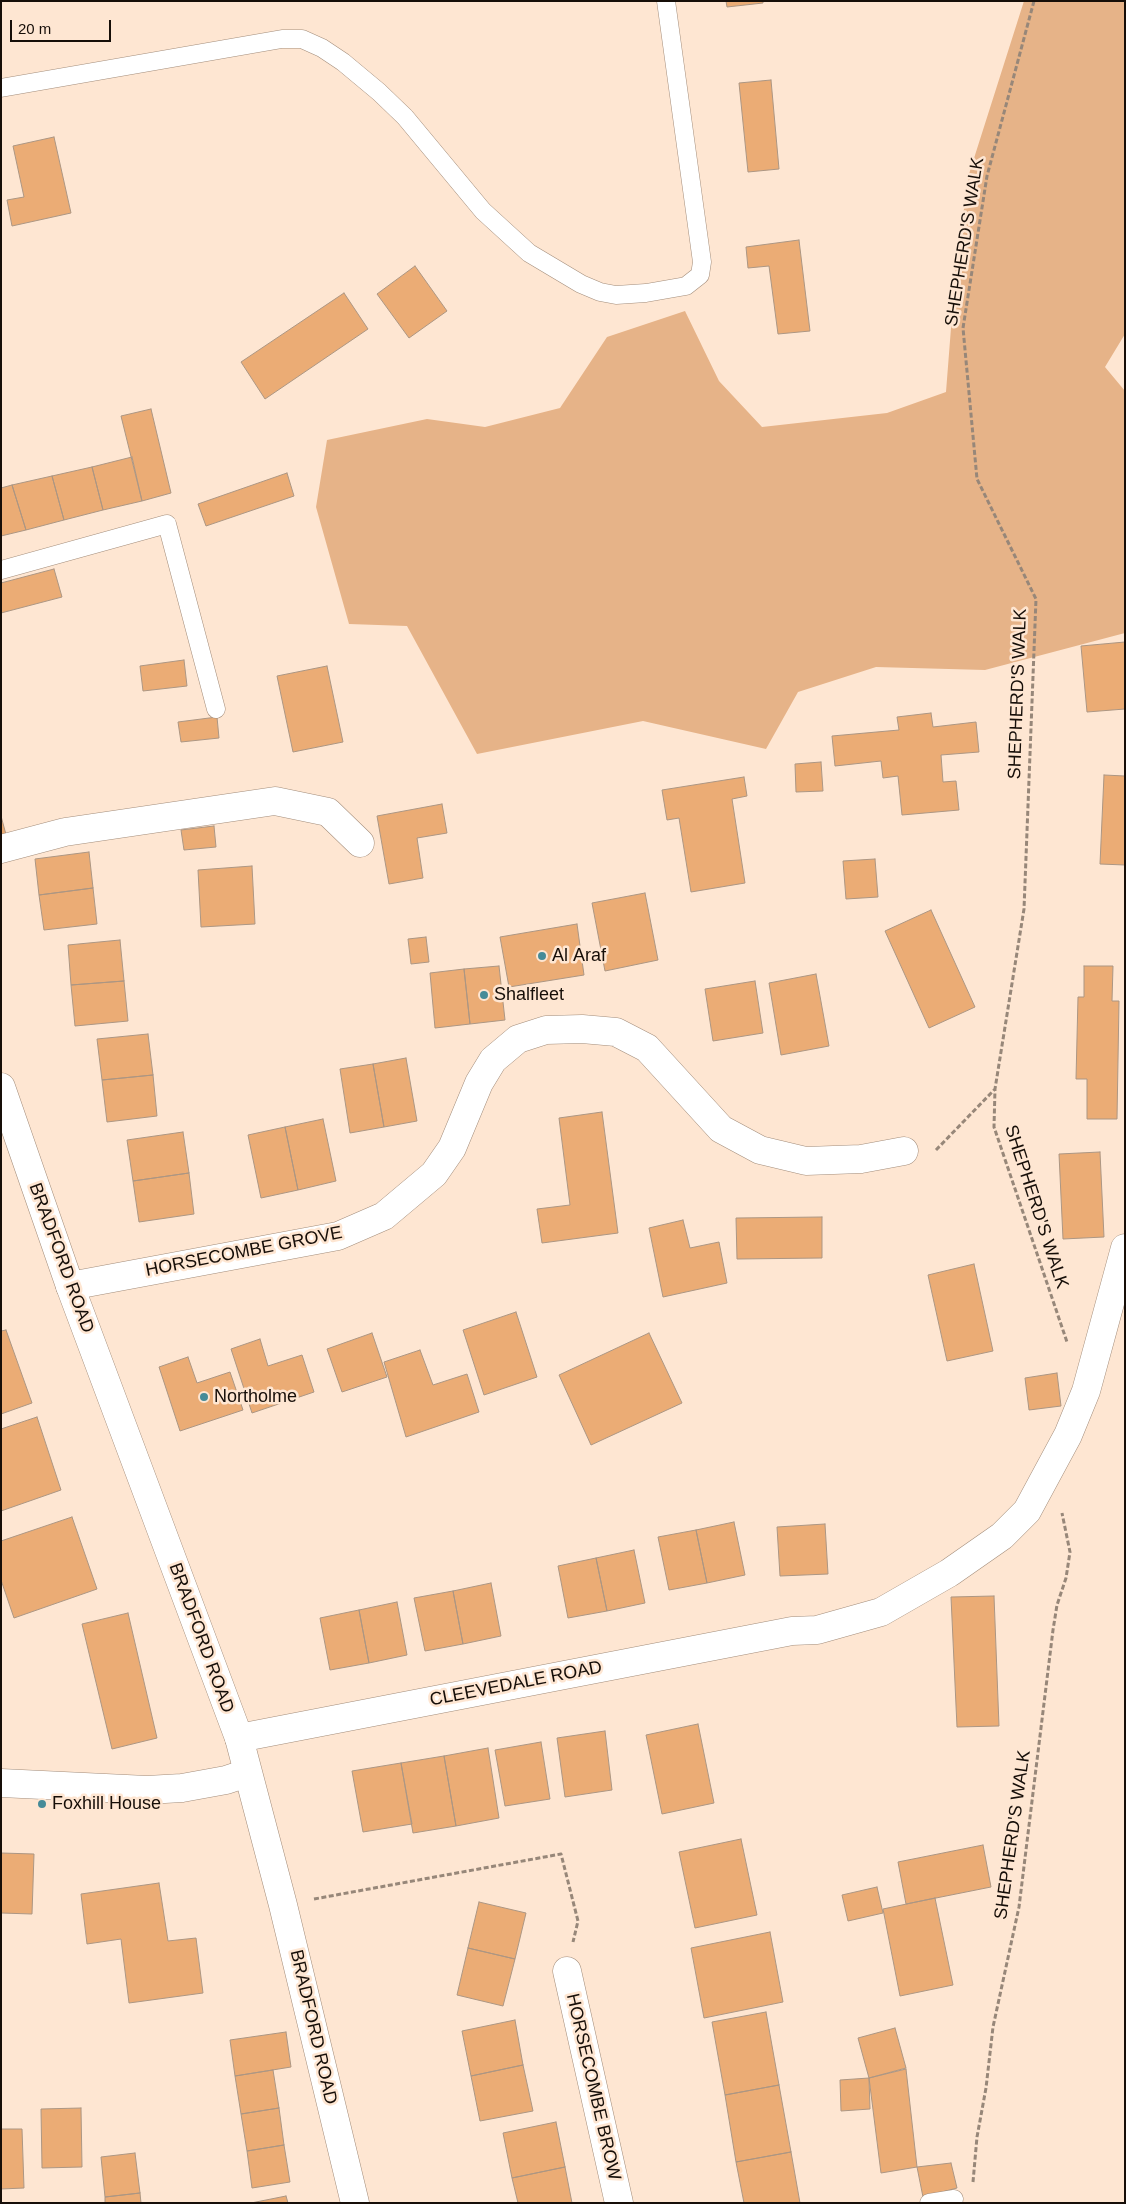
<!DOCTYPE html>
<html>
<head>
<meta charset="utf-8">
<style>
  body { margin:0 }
  #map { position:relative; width:1126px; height:2204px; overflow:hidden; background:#fee6d2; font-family:Arial,sans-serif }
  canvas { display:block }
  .frame { position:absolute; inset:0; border:2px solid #160e08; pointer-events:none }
  .scale { position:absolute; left:10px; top:20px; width:101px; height:22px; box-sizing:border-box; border:2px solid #160e08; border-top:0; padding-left:6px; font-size:15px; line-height:18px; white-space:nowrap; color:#160e08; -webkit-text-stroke:4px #fee6d2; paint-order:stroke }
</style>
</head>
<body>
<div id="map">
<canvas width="1126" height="2204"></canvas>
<div class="frame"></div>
<div class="scale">20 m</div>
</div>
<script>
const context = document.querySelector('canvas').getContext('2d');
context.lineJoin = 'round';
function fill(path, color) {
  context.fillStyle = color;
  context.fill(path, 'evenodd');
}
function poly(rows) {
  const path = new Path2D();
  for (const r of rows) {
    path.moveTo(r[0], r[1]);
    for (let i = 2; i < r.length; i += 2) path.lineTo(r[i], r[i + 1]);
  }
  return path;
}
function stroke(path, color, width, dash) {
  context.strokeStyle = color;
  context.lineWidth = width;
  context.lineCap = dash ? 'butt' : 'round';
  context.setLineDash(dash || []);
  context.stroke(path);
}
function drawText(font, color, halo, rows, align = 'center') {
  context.font = font + ' Arial,sans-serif';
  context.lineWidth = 5;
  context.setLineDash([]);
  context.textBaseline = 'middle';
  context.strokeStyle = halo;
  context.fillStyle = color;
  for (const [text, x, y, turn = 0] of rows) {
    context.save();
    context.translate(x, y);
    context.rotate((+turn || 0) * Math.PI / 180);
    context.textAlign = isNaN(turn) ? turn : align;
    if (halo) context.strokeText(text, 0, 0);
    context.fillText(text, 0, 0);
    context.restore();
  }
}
fill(poly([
  [1024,1,1125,1,1125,334,1105,367,1125,391,1125,633,985,670,876,667,798,692,766,749,643,721,477,754,407,626,349,624,316,507,327,440,427,419,485,427,560,408,607,337,685,311,719,381,762,427,887,413,946,392,956,264,969,174]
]), '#e6b388');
const building = poly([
  [726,1,763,1,763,3,727,7,726,1],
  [771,80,779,169,748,172,739,83,771,80],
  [54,137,71,213,12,226,7,200,24,197,13,146,54,137],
  [799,240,810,331,778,334,769,266,748,268,746,247,799,240],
  [415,266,447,311,409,338,377,294,415,266],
  [344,293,368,329,265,399,241,362,344,293],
  [151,409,171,493,142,501,121,416,151,409],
  [132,457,142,501,103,510,92,467,132,457],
  [92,467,103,510,64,520,52,476,92,467],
  [287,473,294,496,206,526,198,504,287,473],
  [52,476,64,520,26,530,12,485,52,476],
  [12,485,26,530,1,536,1,488,12,485],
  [54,569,62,597,1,613,1,583,54,569],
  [1125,642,1125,709,1087,712,1081,646,1125,642],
  [184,660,187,686,143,691,140,666,184,660],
  [327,666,343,742,293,752,277,676,327,666],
  [931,713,933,727,976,722,979,752,941,755,943,782,956,781,959,810,902,815,898,776,883,778,881,761,835,766,832,736,899,730,897,717,931,713],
  [217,717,219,738,181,742,178,722,217,717],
  [821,762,823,791,796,792,795,764,821,762],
  [1104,775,1125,776,1125,865,1100,864,1104,775],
  [744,777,747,796,732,799,745,883,691,892,679,818,667,820,662,790,744,777],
  [442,804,447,833,417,838,423,878,389,884,377,816,442,804],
  [1,816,8,842,1,844,1,816],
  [214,826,216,847,184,850,181,830,214,826],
  [89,852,93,888,39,895,35,859,89,852],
  [875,859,878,897,846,899,843,861,875,859],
  [252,866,255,924,201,927,198,870,252,866],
  [93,888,97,924,44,930,39,895,93,888],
  [645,893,658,960,605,971,592,903,645,893],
  [931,910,975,1007,929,1028,885,931,931,910],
  [577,924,584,975,509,987,500,937,577,924],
  [426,937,429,962,411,964,408,939,426,937],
  [120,940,124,981,71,985,68,945,120,940],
  [499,966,505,1020,470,1024,464,969,499,966],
  [1084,966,1113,966,1112,1001,1119,1001,1117,1119,1087,1119,1087,1079,1076,1079,1078,997,1084,997,1084,966],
  [464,969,470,1024,435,1028,430,973,464,969],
  [816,974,829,1046,781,1055,769,983,816,974],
  [124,981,128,1021,75,1026,71,985,124,981],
  [755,981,763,1033,713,1041,705,989,755,981],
  [148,1034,153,1075,102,1080,97,1039,148,1034],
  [406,1058,417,1121,384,1127,373,1064,406,1058],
  [373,1064,384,1127,350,1133,340,1069,373,1064],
  [153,1075,157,1116,107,1122,102,1080,153,1075],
  [602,1112,618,1233,542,1243,537,1209,570,1205,559,1118,602,1112],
  [323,1119,336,1181,298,1190,285,1127,323,1119],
  [285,1127,298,1190,261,1198,248,1135,285,1127],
  [183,1132,189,1173,133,1181,127,1140,183,1132],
  [1100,1152,1104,1237,1063,1239,1059,1154,1100,1152],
  [189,1173,194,1214,139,1222,133,1181,189,1173],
  [822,1217,822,1258,737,1259,736,1218,822,1217],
  [683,1220,690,1248,719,1242,727,1283,663,1297,649,1228,683,1220],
  [974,1264,993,1351,947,1361,928,1275,974,1264],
  [516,1312,537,1377,484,1395,463,1330,516,1312],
  [6,1330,32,1403,1,1414,1,1331,6,1330],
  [372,1333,387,1377,342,1392,327,1349,372,1333],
  [649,1333,682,1403,591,1445,559,1375,649,1333],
  [260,1339,268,1366,302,1355,314,1392,252,1413,231,1349,260,1339],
  [420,1350,433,1385,467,1374,479,1412,406,1437,384,1362,420,1350],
  [188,1357,197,1383,230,1372,243,1410,180,1431,159,1367,188,1357],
  [1057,1373,1061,1406,1029,1410,1025,1378,1057,1373],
  [37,1417,61,1490,1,1511,1,1429,37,1417],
  [72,1517,97,1589,14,1618,1,1580,1,1541,72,1517],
  [734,1522,745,1575,707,1583,696,1530,734,1522],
  [825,1524,828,1574,780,1576,777,1527,825,1524],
  [696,1530,707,1583,669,1590,658,1537,696,1530],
  [634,1550,645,1603,607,1611,596,1558,634,1550],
  [596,1558,607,1611,568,1618,558,1566,596,1558],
  [491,1583,501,1636,463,1644,453,1591,491,1583],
  [453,1591,463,1644,425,1651,414,1598,453,1591],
  [994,1596,999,1726,957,1727,951,1597,994,1596],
  [397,1602,407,1655,369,1663,359,1610,397,1602],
  [359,1610,369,1663,330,1670,320,1618,359,1610],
  [128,1613,157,1738,112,1749,82,1624,128,1613],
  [698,1724,714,1803,662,1814,646,1735,698,1724],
  [605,1731,612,1790,565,1797,557,1738,605,1731],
  [541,1742,550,1799,505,1806,495,1750,541,1742],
  [488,1748,499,1818,456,1826,444,1756,488,1748],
  [444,1756,456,1826,413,1833,401,1763,444,1756],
  [401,1763,412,1824,363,1832,352,1771,401,1763],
  [741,1839,757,1915,695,1928,679,1852,741,1839],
  [983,1845,991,1887,906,1904,898,1862,983,1845],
  [1,1853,34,1854,32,1914,1,1913,1,1853],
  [159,1883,168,1941,196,1938,203,1993,129,2003,121,1939,87,1944,81,1894,159,1883],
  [877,1887,883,1913,848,1921,842,1895,877,1887],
  [935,1898,953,1985,900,1996,883,1909,935,1898],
  [479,1902,526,1913,515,1959,468,1948,479,1902],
  [770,1932,783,2002,704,2018,691,1948,770,1932],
  [468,1948,515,1959,503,2006,457,1995,468,1948],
  [766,2012,779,2085,725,2095,712,2022,766,2012],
  [515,2020,523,2065,471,2076,462,2031,515,2020],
  [895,2028,906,2068,869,2078,858,2038,895,2028],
  [286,2032,291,2067,235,2076,230,2040,286,2032],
  [523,2065,533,2111,480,2121,471,2076,523,2065],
  [906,2069,917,2167,881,2173,869,2078,906,2069],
  [273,2070,279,2108,241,2114,235,2076,273,2070],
  [869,2078,870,2109,841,2111,840,2080,869,2078],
  [779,2085,791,2152,736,2162,725,2095,779,2085],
  [81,2108,82,2167,42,2168,41,2109,81,2108],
  [279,2108,284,2145,247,2151,241,2114,279,2108],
  [556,2122,565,2167,512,2178,503,2133,556,2122],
  [1,2129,22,2129,24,2188,1,2189,1,2129],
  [284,2145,290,2182,252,2188,247,2151,284,2145],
  [791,2152,800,2203,744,2203,736,2162,791,2152],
  [135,2153,140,2193,105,2197,101,2157,135,2153],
  [951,2163,957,2188,923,2197,917,2167,951,2163],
  [565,2167,572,2203,518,2203,512,2178,565,2167],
  [140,2193,141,2203,105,2203,105,2197,140,2193],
  [286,2196,288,2203,251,2203,286,2196]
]);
fill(building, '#ebac75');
stroke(building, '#ac9683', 1);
const service = poly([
  [1,88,282,39,302,39,322,48,343,62,379,92,405,117,483,211,529,253,581,284,600,292,616,295,646,293,686,286,700,275,702,262,666,1],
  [1,570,167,524,216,709],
  [929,2203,954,2199]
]);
const minor = poly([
  [1,849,65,832,275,801,328,812,360,843],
  [70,1286,338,1236,384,1216,434,1174,452,1148,479,1083,493,1060,518,1039,546,1030,582,1029,616,1032,647,1048,721,1129,760,1150,806,1161,861,1159,904,1151],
  [239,1738,792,1631,817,1630,881,1612,949,1573,1002,1536,1027,1511,1068,1435,1086,1391,1125,1248],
  [1,1783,147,1790,182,1788,226,1780,247,1773],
  [567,1971,619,2203]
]);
const primary = poly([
  [1,1087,70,1286,239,1738,283,1905,355,2203]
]);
stroke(service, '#a38d7b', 19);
stroke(minor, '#a38d7b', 29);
stroke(primary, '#a38d7b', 29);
stroke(poly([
  [1034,1,987,176,963,328,977,479,1036,599,1024,909,995,1089,994,1127,1067,1342],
  [936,1150,995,1089],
  [314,1899,561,1854,578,1921,573,1942],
  [973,2182,977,2137,986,2088,993,2027,1019,1907,1053,1630,1057,1605,1066,1578,1070,1552,1062,1513]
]), '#978779', 3, [5, 2.5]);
stroke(service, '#fff', 18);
stroke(minor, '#fff', 28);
stroke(primary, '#fff', 28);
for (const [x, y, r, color] of [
  [542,956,5,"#468b98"],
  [484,995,5,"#468b98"],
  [204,1397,5,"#468b98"],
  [42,1804,5,"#468b98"]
]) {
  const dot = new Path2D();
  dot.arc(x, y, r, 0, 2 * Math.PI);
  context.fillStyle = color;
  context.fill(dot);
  stroke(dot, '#fee6d2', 2);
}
drawText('18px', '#160e08', '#fee6d2', [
  ["SHEPHERD'S WALK",965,242,-81],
  ["SHEPHERD'S WALK",1018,694,-88],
  ["SHEPHERD'S WALK",1036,1207,72],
  ["HORSECOMBE GROVE",244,1252,-11],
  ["BRADFORD ROAD",61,1258,70],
  ["BRADFORD ROAD",201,1638,70],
  ["CLEEVEDALE ROAD",516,1684,-11],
  ["SHEPHERD'S WALK",1013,1835,-82],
  ["BRADFORD ROAD",313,2027,77],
  ["HORSECOMBE BROW",593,2087,77]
]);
drawText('18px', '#160e08', '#fee6d2', [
  ["Al Araf",552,956],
  ["Shalfleet",494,995],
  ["Northolme",214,1397],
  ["Foxhill House",52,1804]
], 'left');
</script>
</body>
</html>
